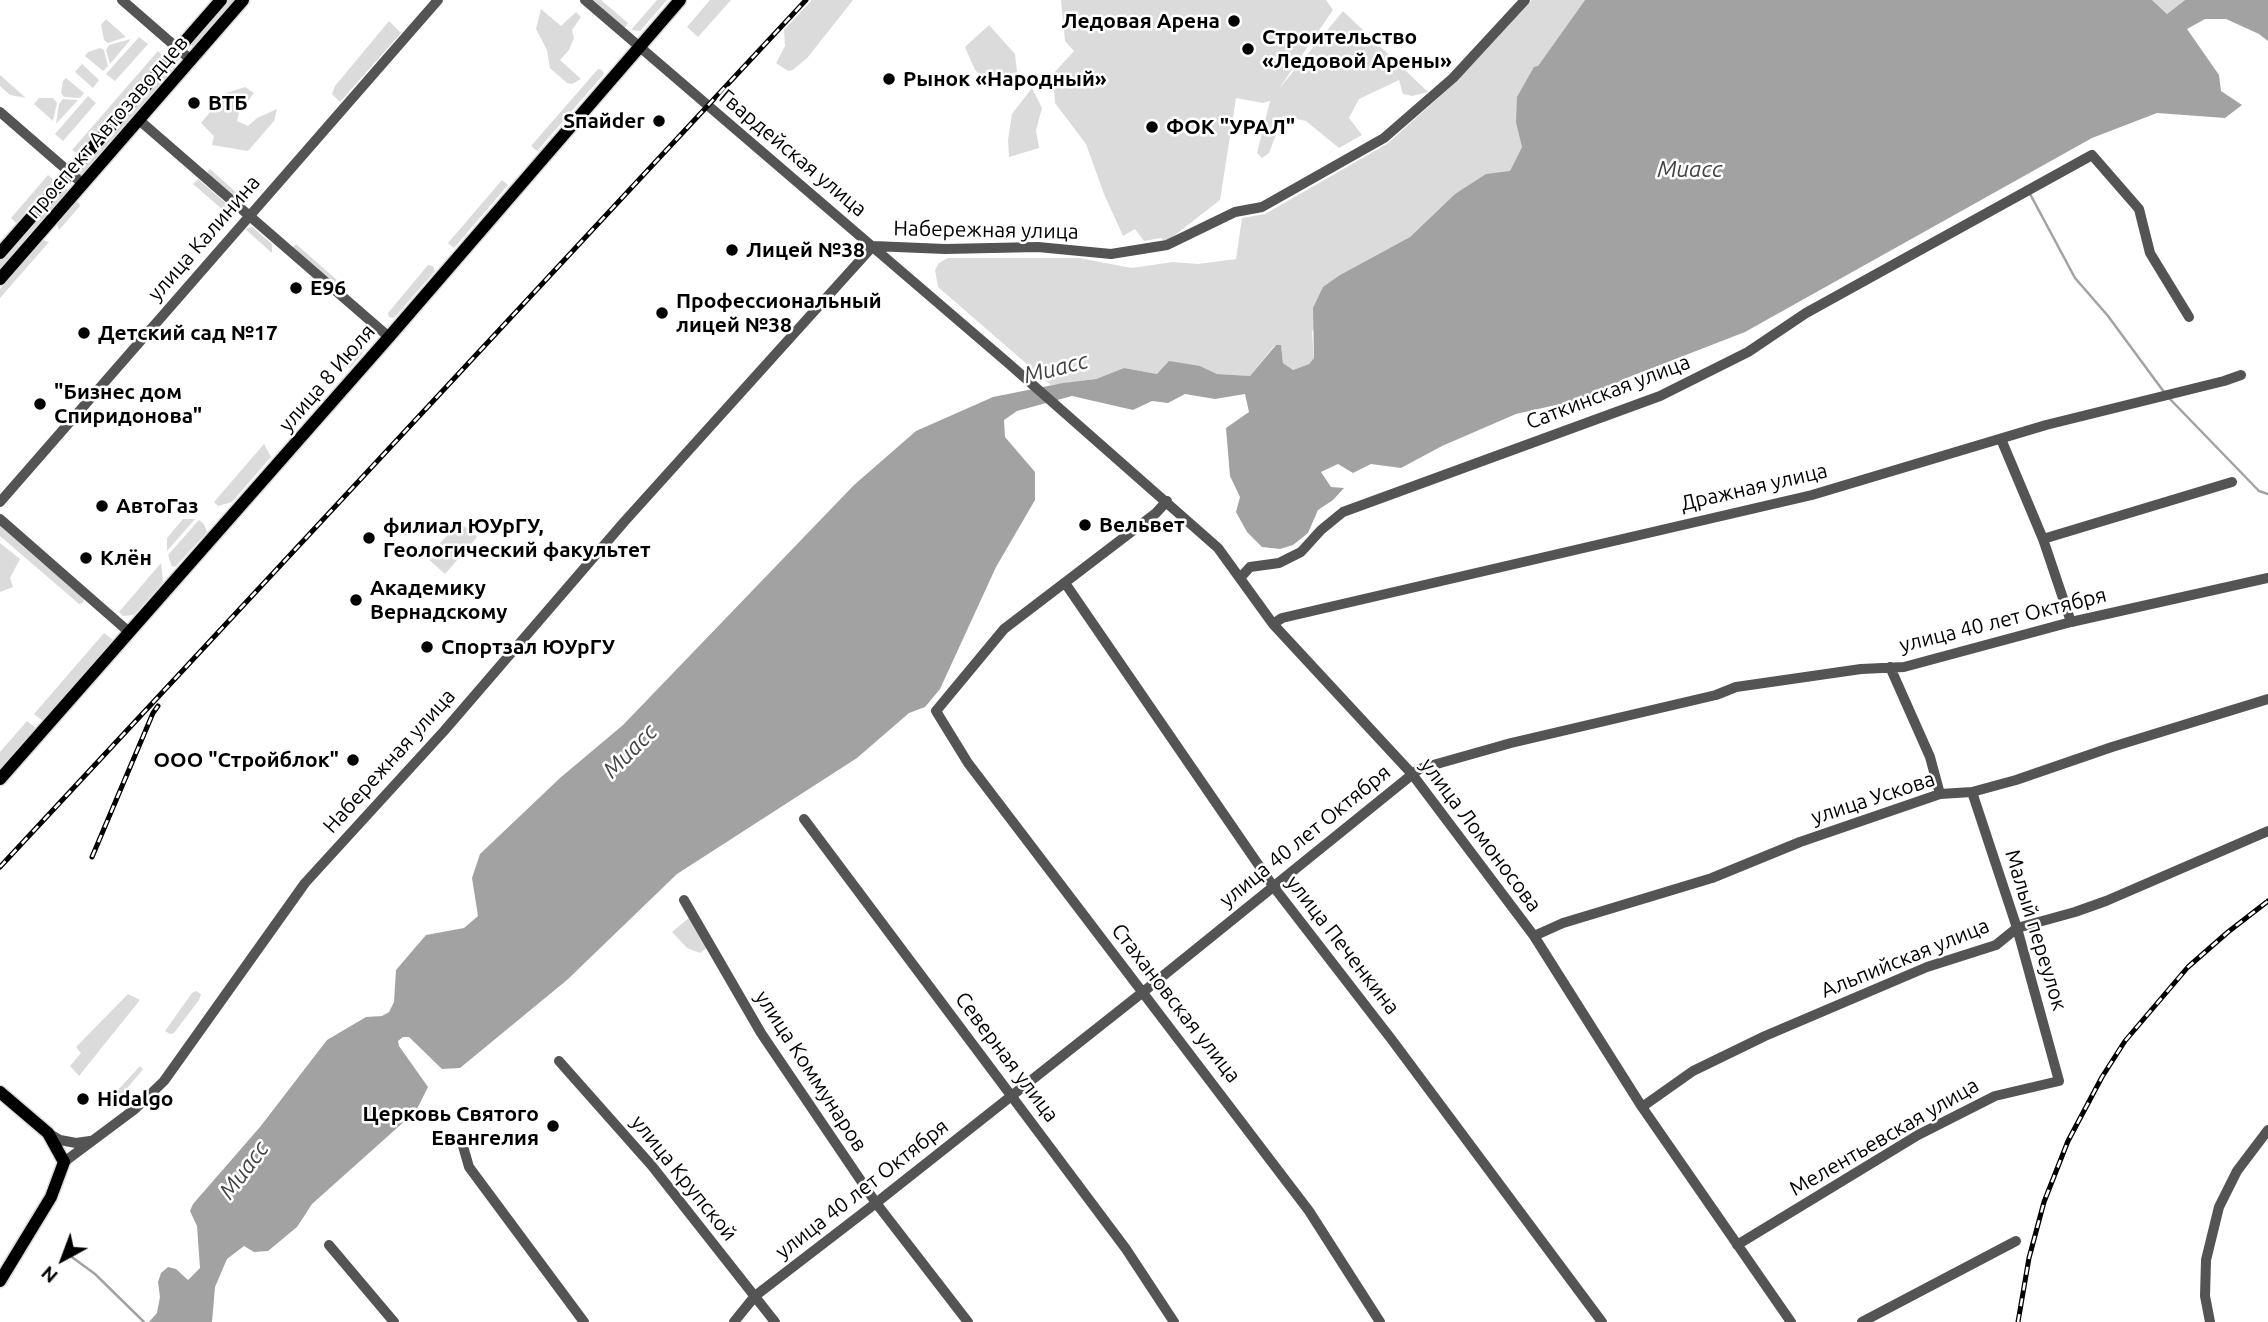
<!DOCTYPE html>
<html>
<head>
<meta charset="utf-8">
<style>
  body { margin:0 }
  #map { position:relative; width:2268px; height:1322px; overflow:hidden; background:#fff; font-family:Ubuntu,sans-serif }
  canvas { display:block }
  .north { position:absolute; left:28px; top:1224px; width:70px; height:70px; -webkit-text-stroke:5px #fff; paint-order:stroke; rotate:221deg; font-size:19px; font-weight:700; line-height:28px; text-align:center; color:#000 }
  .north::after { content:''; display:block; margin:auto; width:24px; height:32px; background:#000; clip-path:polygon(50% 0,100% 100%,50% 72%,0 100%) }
</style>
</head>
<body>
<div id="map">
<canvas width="2268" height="1322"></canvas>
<div class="north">N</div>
</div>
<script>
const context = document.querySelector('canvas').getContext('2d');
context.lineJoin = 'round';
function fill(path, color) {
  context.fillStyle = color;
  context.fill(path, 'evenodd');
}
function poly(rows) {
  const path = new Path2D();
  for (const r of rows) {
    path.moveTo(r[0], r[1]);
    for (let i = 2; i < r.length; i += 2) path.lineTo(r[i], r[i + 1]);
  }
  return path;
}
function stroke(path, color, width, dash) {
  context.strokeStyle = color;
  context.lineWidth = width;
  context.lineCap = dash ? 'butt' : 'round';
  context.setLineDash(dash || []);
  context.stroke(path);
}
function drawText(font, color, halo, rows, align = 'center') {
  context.font = font + ' Ubuntu,sans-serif';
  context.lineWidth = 5;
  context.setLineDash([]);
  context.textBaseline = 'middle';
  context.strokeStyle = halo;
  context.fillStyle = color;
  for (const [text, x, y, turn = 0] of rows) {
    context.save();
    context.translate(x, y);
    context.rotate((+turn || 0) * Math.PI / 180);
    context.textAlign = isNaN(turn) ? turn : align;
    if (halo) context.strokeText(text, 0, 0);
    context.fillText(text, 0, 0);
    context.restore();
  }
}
fill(poly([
  [229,0,236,0,195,47,192,46,191,43],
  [593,0,601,0,628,23,624,28],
  [657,0,667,0,640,31,631,30],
  [710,0,731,0,698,37,687,27],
  [812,0,853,0,808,57,793,70,788,71,776,63,785,46,784,30],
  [1061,0,1326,0,1333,10,1278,90,1343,11,1428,92,1412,96,1403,94,1399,80,1359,99,1349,118,1362,135,1339,148,1306,121,1283,116,1269,153,1262,158,1257,153,1270,101,1263,103,1236,98,1220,200,1166,242,1161,238,1144,241,1135,229,1123,236,1104,194,1086,144,1055,103,1053,74,1074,51,1065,41],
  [1532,0,1585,0,1538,66,1534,68,1516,123,1522,147,1510,172,1455,194,1410,237,1340,275,1312,332,1314,358,1309,364,1293,370,1283,363,1281,345,1275,345,1250,376,1217,374,1200,366,1157,374,1124,368,1096,379,1051,385,938,287,935,270,939,263,948,258,1079,258,1132,268,1173,262,1198,264,1236,259,1242,218,1265,214,1387,144,1456,82],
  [2152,0,2185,0,2167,14],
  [541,9,561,26,576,12,581,17,572,30,574,38,569,50,560,60,581,79,572,84,567,83,550,68,547,50,536,29],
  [106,19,126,37,108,43,104,40,101,25],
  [389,21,401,33,340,102,332,94,335,86],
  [989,25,1015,54,1017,72,987,81,975,70,965,47],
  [139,37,148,44,115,81,106,74],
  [131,39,110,64,106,50,109,45],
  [100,48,104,50,108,66,103,71,85,56,88,52],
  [158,51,163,56,78,154,72,150],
  [82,64,99,80,93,88,75,72],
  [169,68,173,72,82,176,79,176,78,173],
  [598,69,602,70,604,74,537,151,531,146],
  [0,75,26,98,10,95,0,86],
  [66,78,84,93,80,98,64,97,61,93,63,81],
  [245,87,254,93,239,113,237,121,248,126,257,118,277,109,274,121,248,151,212,145,214,136,201,123,226,93],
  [1032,88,1042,108,1036,130,1039,148,1009,157,1008,140,1012,114],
  [88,96,96,103,63,141,55,134],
  [39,98,53,98,57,103,53,121,34,104],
  [63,99,78,100,56,124,59,104],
  [210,169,246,201,242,205,206,174],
  [48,175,54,180,16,223,11,218],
  [198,179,234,210,232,218,193,184],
  [502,180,508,185,454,248,448,243],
  [63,189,68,189,69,194,0,272,0,261],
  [76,202,79,203,80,206,59,230,57,224],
  [252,227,272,244,272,253,245,229],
  [43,240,49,242,0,298,0,289],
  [296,244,337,280,333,284,292,248],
  [428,265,433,266,435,271,394,318,389,317,388,313],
  [360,343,363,344,365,350,350,368,340,366],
  [264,444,271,457,232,502,218,506,214,502],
  [183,519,195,519,167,551,167,538],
  [199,520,204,524,207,532,176,566,172,567,168,555],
  [459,522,477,537,445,574,427,558],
  [0,526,84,599,83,603,79,604,0,536],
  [0,543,20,559,10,578,13,587,0,592],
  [161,563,163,582,134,615,123,616,119,612],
  [104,633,113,640,43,721,34,714],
  [27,721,36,728,0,770,0,752],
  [691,916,708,947,700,953,687,948,672,932],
  [196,991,201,994,199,1000,174,1033,170,1034,165,1031,192,993],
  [128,994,140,1000,79,1076,70,1066,81,1053,76,1047],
  [140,1066,143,1069,140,1073,118,1099,114,1095,118,1090]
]), '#dbdbdb');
fill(poly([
  [1585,0,2152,0,2167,14,2185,0,2268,0,2268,41,2259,34,2226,19,2205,19,2187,29,2219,75,2221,91,2242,105,2225,118,2157,113,2092,138,1745,332,1624,379,1599,392,1569,402,1516,414,1442,446,1401,468,1371,464,1353,473,1338,464,1321,472,1331,487,1344,488,1333,500,1318,510,1308,533,1293,545,1280,549,1262,547,1247,532,1236,512,1240,497,1230,476,1226,428,1249,412,1245,394,1215,399,1185,394,1168,403,1152,401,1133,410,1072,396,1017,411,1004,420,1005,437,1035,472,1035,500,996,567,940,689,925,707,909,713,857,758,677,874,567,980,460,1068,442,1069,409,1037,403,1037,398,1041,399,1046,428,1087,416,1111,312,1204,297,1227,268,1251,254,1252,244,1246,227,1259,215,1287,212,1322,149,1322,157,1313,160,1297,158,1282,161,1273,168,1267,176,1269,188,1280,200,1268,197,1226,190,1211,193,1204,260,1127,327,1040,366,1017,382,1016,389,1012,394,1002,396,970,426,935,464,928,478,916,472,878,480,854,560,778,623,725,854,485,916,431,993,397,1063,383,1096,379,1124,368,1157,374,1169,361,1200,366,1217,374,1250,376,1276,345,1281,345,1283,363,1293,370,1309,364,1314,358,1313,308,1323,287,1340,275,1410,237,1455,194,1486,174,1510,171,1522,147,1516,123,1517,97,1534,67,1538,66]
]), '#a2a2a2');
stroke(poly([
  [2029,192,2075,278,2108,316,2164,392],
  [2168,397,2259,491,2268,494],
  [65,1252,95,1274,144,1322]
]), '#a2a2a2', 2.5);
const major = poly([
  [0,253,221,0],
  [0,279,243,0],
  [0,779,389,337,680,0],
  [0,1092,48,1133,64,1162,51,1197,0,1281]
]);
stroke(major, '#dbdbdb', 15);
stroke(poly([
  [122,0,191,60],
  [585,0,1008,363,1218,548,1273,624,1412,774,1534,936,1642,1107,1791,1322],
  [0,112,83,184],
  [139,120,389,337],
  [2001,439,2043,539,2071,622],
  [1167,501,1156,513,1004,629,936,711,968,763,1309,1211,1380,1322],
  [0,502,438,0],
  [0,519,129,632],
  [2043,539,2232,482],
  [1241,577,1250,567,1279,563,1301,552,1321,530,1343,512,1660,396,1748,352,1806,313,2092,155,2139,209,2150,253,2189,317],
  [1065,583,1273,886,1392,1040,1602,1322],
  [1273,624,1282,618,1812,495,2046,425,2224,381,2241,375],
  [1890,667,1930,757,1940,794],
  [804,819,1126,1249,1174,1322],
  [684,900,761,1033,876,1203,968,1322],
  [1534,936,1563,923,1712,878,1800,842,1940,794,1972,792,2016,780,2112,747,2268,699],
  [559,1061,652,1166,775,1322],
  [1642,1107,1693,1071,1765,1036,1927,967,1996,945,2017,928,2075,912,2106,901,2268,831],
  [48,1133,60,1140,76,1143,90,1141],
  [463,1146,469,1167,584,1322],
  [64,1162,135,1109,164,1081,305,883,444,731,624,522,873,246,945,249,1038,247,1111,254,1167,245,1235,212,1262,207,1384,138,1453,78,1525,0],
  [329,1245,394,1322],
  [1737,1245,1918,1135,1995,1096,2059,1081,2017,928,1972,792],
  [734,1322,755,1296,876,1203,1143,992,1419,769,1511,743,1716,695,1736,687,1861,669,1904,667,2071,622,2268,578],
  [1862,1322,2016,1241],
  [2210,1322,2205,1296,2206,1260,2219,1207,2237,1171,2268,1130]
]), '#545454', 10);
stroke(major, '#000', 12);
const rail = poly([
  [92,857,153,713,158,706],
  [0,867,806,0],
  [2018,1322,2029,1258,2044,1202,2068,1141,2102,1077,2125,1041,2188,967,2228,932,2268,901]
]);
stroke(rail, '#000', 5);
stroke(rail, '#fff', 2.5, [8]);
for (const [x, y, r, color] of [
  [1234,21,7,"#000"],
  [1248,49,7,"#000"],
  [889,79,7,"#000"],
  [194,103,7,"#000"],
  [659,121,7,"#000"],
  [1152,127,7,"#000"],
  [732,250,7,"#000"],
  [296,288,7,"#000"],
  [662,313,7,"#000"],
  [84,333,7,"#000"],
  [40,404,7,"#000"],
  [102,506,7,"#000"],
  [1085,525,7,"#000"],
  [369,538,7,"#000"],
  [86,558,7,"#000"],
  [356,600,7,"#000"],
  [427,647,7,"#000"],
  [353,760,7,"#000"],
  [83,1099,7,"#000"],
  [553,1126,7,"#000"]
]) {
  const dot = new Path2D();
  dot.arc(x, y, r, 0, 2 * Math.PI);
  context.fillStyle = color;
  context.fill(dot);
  stroke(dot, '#fff', 2.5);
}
drawText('bold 21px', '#000', '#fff', [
  ["Ледовая Арена",1220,21,"right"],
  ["Строительство",1262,37],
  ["«Ледовой Арены»",1262,61],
  ["Рынок «Народный»",903,79],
  ["ВТБ",208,103],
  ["Sпайder",645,121,"right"],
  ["ФОК \"УРАЛ\"",1166,127],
  ["Лицей №38",746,250],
  ["E96",310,288],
  ["Профессиональный",676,301],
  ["лицей №38",676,325],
  ["Детский сад №17",98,333],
  ["\"Бизнес дом",54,392],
  ["Спиридонова\"",54,416],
  ["АвтоГаз",116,506],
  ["Вельвет",1099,525],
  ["филиал ЮУрГУ,",383,526],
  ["Геологический факультет",383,550],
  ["Клён",100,558],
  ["Академику",370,588],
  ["Вернадскому",370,612],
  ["Спортзал ЮУрГУ",441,647],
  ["ООО \"Стройблок\"",339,760,"right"],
  ["Hidalgo",97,1099],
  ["Церковь Святого",539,1114,"right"],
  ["Евангелия",539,1138,"right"]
], 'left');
drawText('21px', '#000', '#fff', [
  ["проспект Автозаводцев",107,127,-49],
  ["Гвардейская улица",793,153,40],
  ["Набережная улица",986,230,1],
  ["улица Калинина",204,238,-49],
  ["улица 8 Июля",327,378,-49],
  ["Саткинская улица",1608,392,-21],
  ["Дражная улица",1754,487,-13],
  ["улица 40 лет Октября",2003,620,-14],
  ["Набережная улица",389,761,-48],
  ["улица Ускова",1873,798,-18],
  ["улица Ломоносова",1481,835,53],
  ["улица 40 лет Октября",1305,836,-39],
  ["Малый переулок",2036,930,73],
  ["улица Печенкина",1343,945,52],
  ["Альпийская улица",1905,958,-22],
  ["Стахановская улица",1176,1003,52],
  ["Северная улица",1007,1057,53],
  ["улица Коммунаров",811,1071,57],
  ["Мелентьевская улица",1884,1137,-30],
  ["улица Крупской",684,1178,51],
  ["улица 40 лет Октября",862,1189,-38]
]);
drawText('italic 23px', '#434343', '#fff', [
  ["Миасс",1690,169],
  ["Миасс",1056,368,-14],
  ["Миасс",630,751,-45],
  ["Миасс",244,1170,-53]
]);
</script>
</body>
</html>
